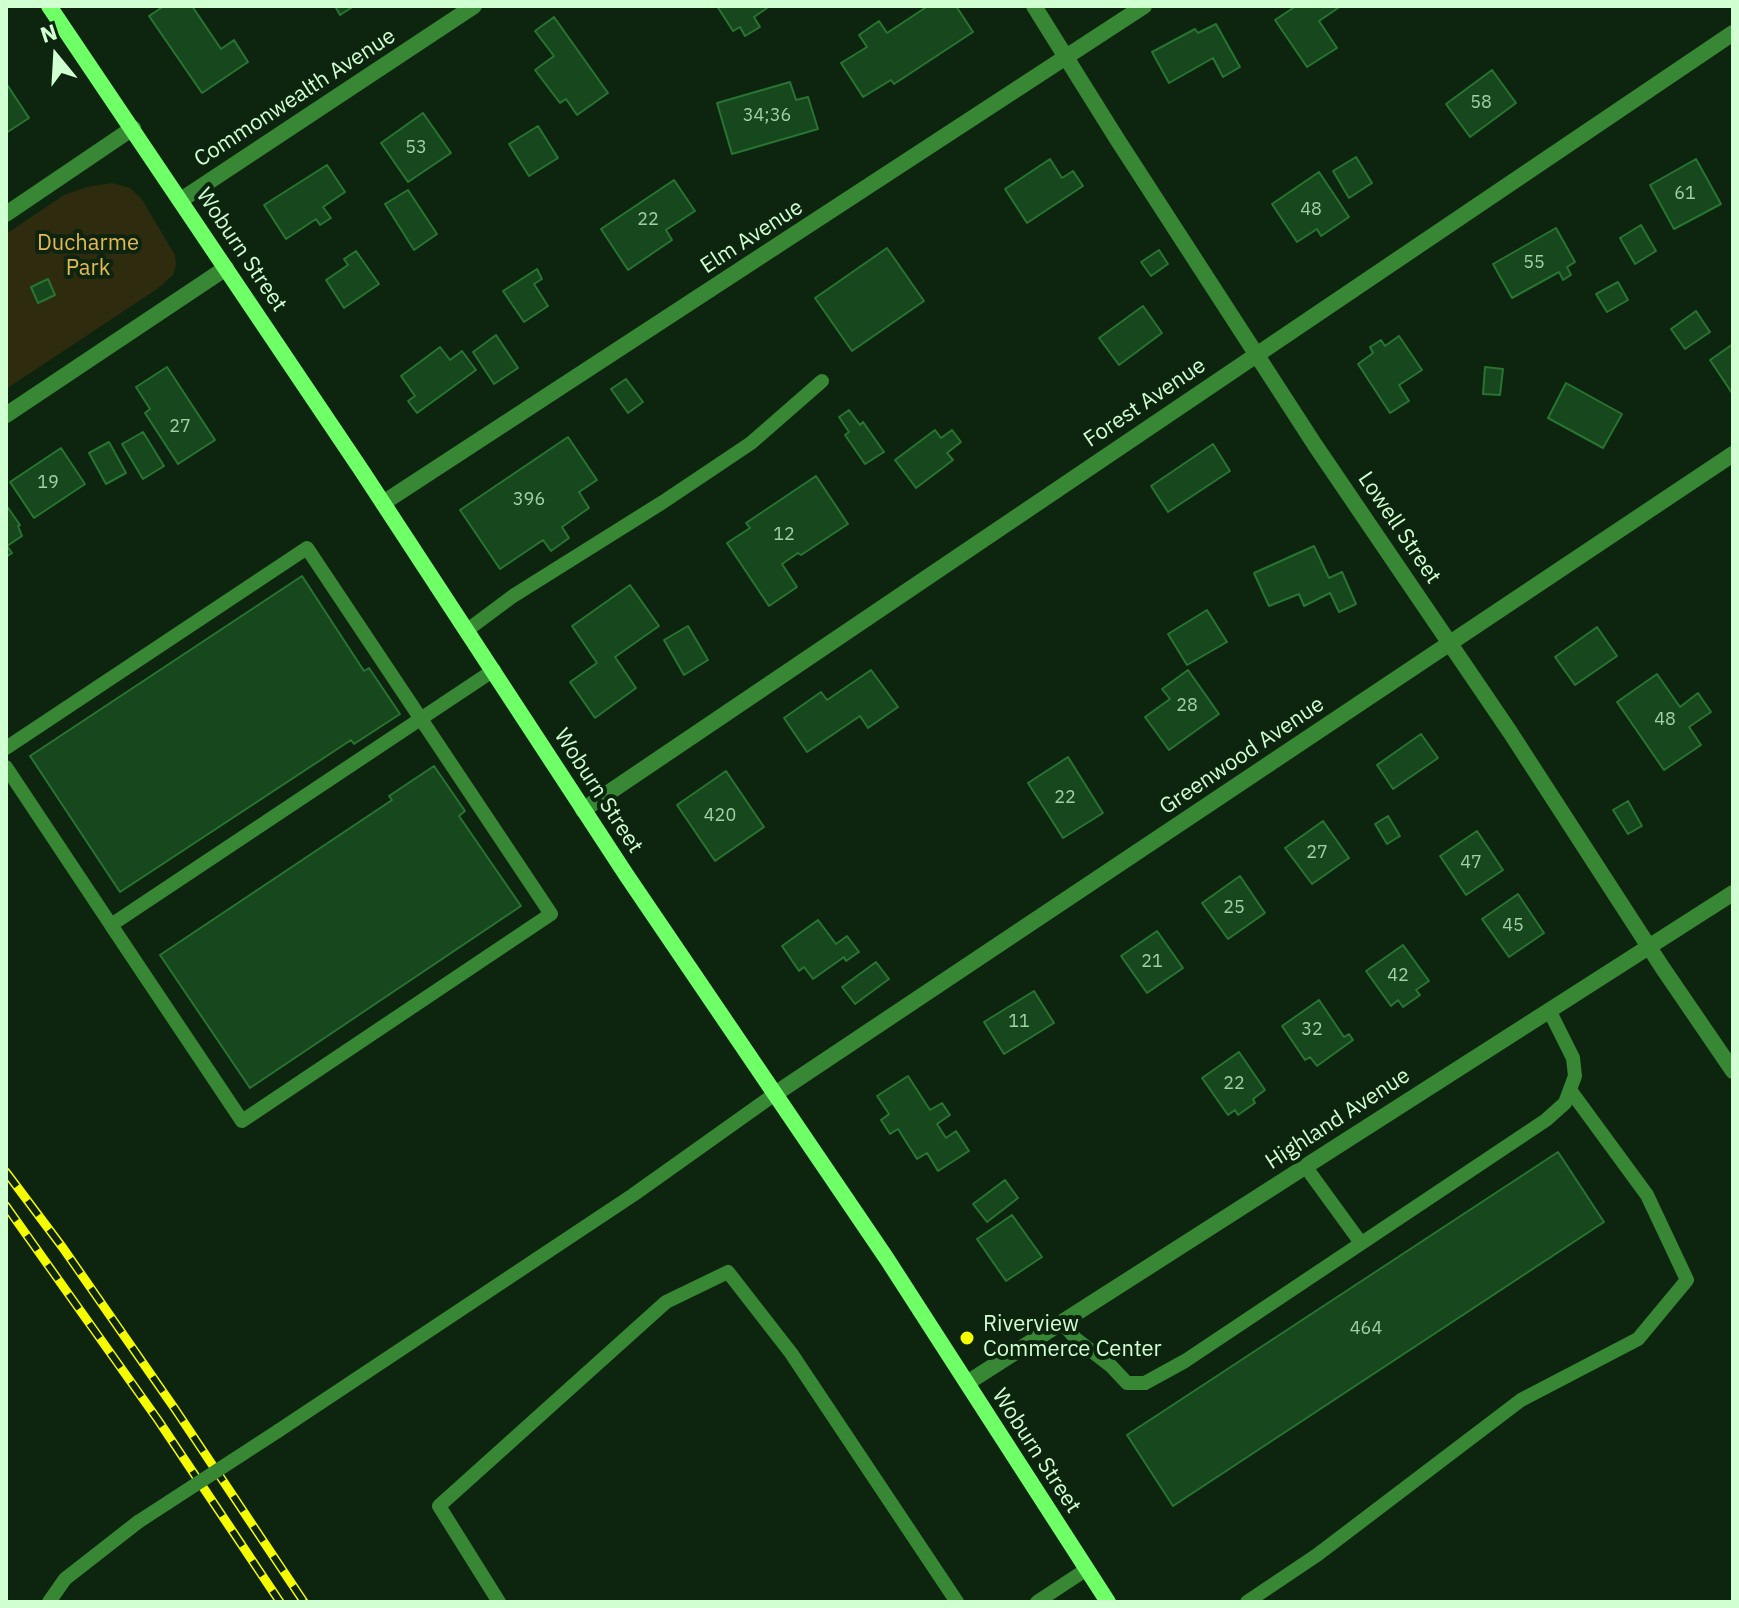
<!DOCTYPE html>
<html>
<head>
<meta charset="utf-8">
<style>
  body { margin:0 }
  #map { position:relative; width:1739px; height:1608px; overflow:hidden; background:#0d250f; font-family:"IBM Plex Sans",sans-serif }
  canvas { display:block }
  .frame { position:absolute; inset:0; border:8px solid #d0ffd2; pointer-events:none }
  .north { position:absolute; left:16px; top:16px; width:80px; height:80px; -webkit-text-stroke:6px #0d250f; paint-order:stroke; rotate:342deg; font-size:22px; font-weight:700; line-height:32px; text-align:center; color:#d0ffd2 }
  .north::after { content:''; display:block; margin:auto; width:28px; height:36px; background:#d0ffd2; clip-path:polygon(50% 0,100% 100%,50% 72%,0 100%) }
</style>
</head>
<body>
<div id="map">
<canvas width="1739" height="1608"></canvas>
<div class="frame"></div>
<div class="north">N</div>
</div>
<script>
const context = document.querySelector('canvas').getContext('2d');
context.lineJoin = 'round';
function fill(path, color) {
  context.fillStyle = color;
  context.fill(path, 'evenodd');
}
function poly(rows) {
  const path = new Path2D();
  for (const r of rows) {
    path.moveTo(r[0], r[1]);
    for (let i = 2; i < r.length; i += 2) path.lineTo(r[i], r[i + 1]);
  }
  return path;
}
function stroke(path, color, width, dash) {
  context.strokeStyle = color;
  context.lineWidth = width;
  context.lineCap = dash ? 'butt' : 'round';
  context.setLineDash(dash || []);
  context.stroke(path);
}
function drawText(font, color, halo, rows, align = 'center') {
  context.font = font + ' "IBM Plex Sans",sans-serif';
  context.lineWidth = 8;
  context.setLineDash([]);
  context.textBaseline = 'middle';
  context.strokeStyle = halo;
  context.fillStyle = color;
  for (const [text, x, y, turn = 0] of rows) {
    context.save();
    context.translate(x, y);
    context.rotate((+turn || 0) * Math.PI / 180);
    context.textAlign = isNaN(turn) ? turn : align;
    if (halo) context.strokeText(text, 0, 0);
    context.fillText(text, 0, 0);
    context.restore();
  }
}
fill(poly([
  [112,183,130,188,141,198,175,255,176,265,173,275,157,289,6,389,6,234,64,195,87,187]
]), '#2f2b0f');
const building = poly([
  [164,6,192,6,221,49,234,40,248,62,202,93,149,16,164,6],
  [335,6,354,6,340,15,335,6],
  [717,6,766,6,767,8,754,17,760,27,745,36,740,27,733,31,717,6],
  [928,6,956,6,973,32,894,84,891,80,863,97,841,63,867,47,859,35,879,21,887,33,928,6],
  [1296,6,1341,6,1319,21,1337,48,1307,67,1275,20,1296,6],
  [554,17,608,93,577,115,566,99,560,103,535,70,554,56,535,31,554,17],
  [1216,24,1240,67,1223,77,1213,58,1169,83,1152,52,1195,29,1198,33,1216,24],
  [1492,70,1516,103,1470,137,1446,104,1492,70],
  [790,82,796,100,808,97,818,129,732,154,717,103,790,82],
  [6,83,29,118,6,133,6,83],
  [423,113,451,153,408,182,381,143,423,113],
  [538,126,558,158,529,176,509,144,538,126],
  [1356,157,1372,183,1349,198,1333,171,1356,157],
  [1050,159,1062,178,1073,171,1083,186,1027,223,1005,189,1050,159],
  [1696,159,1721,204,1674,229,1650,185,1696,159],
  [327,165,345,192,323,207,331,218,320,225,316,219,286,239,264,205,327,165],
  [1319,172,1349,217,1321,236,1317,229,1297,242,1272,204,1319,172],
  [674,180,695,211,666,230,672,240,628,270,601,229,674,180],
  [408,190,437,234,414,250,385,204,408,190],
  [1641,225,1656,251,1635,264,1620,238,1641,225],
  [1556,228,1575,262,1567,267,1571,275,1563,280,1559,272,1512,298,1493,264,1556,228],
  [887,248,924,301,852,351,815,298,887,248],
  [1159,250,1168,264,1151,276,1141,262,1159,250],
  [356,251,379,284,344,308,326,280,348,265,344,259,356,251],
  [537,269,542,279,534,284,548,306,524,322,503,291,537,269],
  [48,279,55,295,38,303,31,287,48,279],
  [1618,282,1628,300,1607,312,1596,294,1618,282],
  [1143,306,1162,333,1119,365,1099,338,1143,306],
  [1696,311,1710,332,1685,349,1671,329,1696,311],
  [496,335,518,368,494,384,473,352,496,335],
  [1399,336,1422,370,1399,385,1409,401,1390,413,1358,364,1373,353,1370,347,1381,340,1385,346,1399,336],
  [1733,344,1733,392,1732,393,1710,360,1733,344],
  [440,347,450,360,462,351,476,370,417,413,408,401,415,396,401,376,440,347],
  [167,367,215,440,178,464,145,413,150,409,136,387,167,367],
  [1485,367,1503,369,1500,395,1483,394,1485,367],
  [626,379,643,402,628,413,611,389,626,379],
  [1566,383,1622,414,1603,448,1548,418,1566,383],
  [849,410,860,425,863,422,884,452,865,464,845,435,849,432,839,417,849,410],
  [935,430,941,438,952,430,961,442,947,453,953,460,916,488,895,460,935,430],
  [143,432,164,466,143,479,122,444,143,432],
  [568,437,597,480,579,492,589,508,562,527,569,538,551,551,543,540,500,569,460,510,568,437],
  [109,442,126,473,106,484,89,453,109,442],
  [1213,444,1230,471,1168,512,1151,486,1213,444],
  [61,448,85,484,34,518,10,482,61,448],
  [816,476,848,524,801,555,798,553,782,564,797,587,769,606,727,543,750,528,746,523,816,476],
  [6,505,20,525,18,526,22,536,7,546,12,553,6,557,6,505],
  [1314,546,1329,578,1342,572,1356,604,1339,612,1330,593,1304,606,1299,594,1269,606,1254,573,1314,546],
  [302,576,364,671,369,668,400,714,354,744,351,740,120,892,30,756,302,576],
  [630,585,659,626,615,657,636,688,595,718,570,682,597,663,572,626,630,585],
  [1207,610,1227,642,1187,665,1168,634,1207,610],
  [688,626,708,660,684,675,664,640,688,626],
  [1597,627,1617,656,1575,685,1555,657,1597,627],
  [871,670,898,707,868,728,860,716,807,752,784,718,821,692,827,700,871,670],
  [1188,670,1219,714,1169,750,1145,717,1170,699,1162,689,1188,670],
  [1657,674,1680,707,1698,693,1711,712,1689,727,1701,745,1664,770,1617,702,1657,674],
  [1421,734,1438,758,1393,789,1377,765,1421,734],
  [1068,757,1103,813,1063,838,1028,783,1068,757],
  [434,766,465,811,459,816,521,906,250,1088,160,955,392,800,389,796,434,766],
  [726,771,764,827,715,861,677,805,726,771],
  [1628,801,1642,826,1628,834,1613,810,1628,801],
  [1388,816,1400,836,1387,844,1375,824,1388,816],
  [1323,821,1349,858,1312,884,1285,848,1323,821],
  [1477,831,1503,870,1466,895,1440,856,1477,831],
  [1240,876,1265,913,1228,939,1202,903,1240,876],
  [1518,894,1544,933,1509,957,1482,919,1518,894],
  [818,920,836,944,847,936,859,952,846,961,844,957,813,979,804,967,799,971,782,946,818,920],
  [1157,931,1183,968,1147,993,1121,956,1157,931],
  [1403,945,1429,981,1416,990,1420,995,1403,1007,1398,1000,1391,1006,1366,971,1403,945],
  [876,962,889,979,855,1004,842,987,876,962],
  [1034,991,1054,1023,1004,1054,984,1022,1034,991],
  [1319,1000,1344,1037,1349,1034,1353,1040,1317,1066,1310,1057,1305,1060,1282,1026,1319,1000],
  [1239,1052,1265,1090,1253,1099,1255,1103,1238,1115,1235,1110,1228,1115,1202,1078,1239,1052],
  [908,1076,930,1110,942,1103,950,1115,937,1124,946,1138,956,1131,969,1151,938,1171,927,1153,917,1159,898,1129,890,1134,881,1120,889,1114,877,1096,908,1076],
  [1558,1152,1604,1222,1173,1506,1127,1435,1558,1152],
  [1005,1180,1018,1198,987,1222,973,1204,1005,1180],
  [1012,1215,1042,1257,1006,1281,977,1239,1012,1215]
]);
fill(building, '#17471d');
stroke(building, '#287431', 2);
stroke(poly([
  [466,631,513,596,663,502,751,443,822,381],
  [6,748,307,548,551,914,242,1121,111,925],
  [6,767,111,925,494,670],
  [1305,1166,1361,1243],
  [1062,1323,1076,1339,1111,1366,1127,1383,1145,1383,1185,1361,1546,1120,1565,1103,1575,1076,1573,1058,1549,1010],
  [278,1431,633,1195,775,1094],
  [49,1602,65,1579,138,1522],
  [499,1602,439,1506,666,1302,728,1272,791,1353,957,1602],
  [1037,1602,1087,1569],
  [1247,1602,1317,1555,1521,1400,1638,1339,1687,1280,1647,1195,1570,1090]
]), '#388735', 14);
stroke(poly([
  [1034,6,1117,139,1315,445,1510,732,1662,967,1733,1071],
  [181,200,474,6],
  [6,214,133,128],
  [6,415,226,268],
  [383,503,1144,6],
  [583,810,1733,33],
  [775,1094,1733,454],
  [967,1383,1733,893]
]), '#388735', 16);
stroke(poly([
  [49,6,362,471,627,876,887,1259,1108,1602]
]), '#6fff67', 16);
const rail = poly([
  [6,1172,63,1248,175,1409,304,1602],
  [6,1206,158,1420,280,1602]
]);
stroke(rail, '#f5fb00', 9);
stroke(rail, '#0d250f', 6, [18]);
stroke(poly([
  [138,1522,278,1431]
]), '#388735', 14);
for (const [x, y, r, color] of [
  [967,1338,8,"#f5fb00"]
]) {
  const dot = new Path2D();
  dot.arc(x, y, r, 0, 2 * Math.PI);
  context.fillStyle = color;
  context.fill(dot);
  stroke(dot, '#0d250f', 3);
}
drawText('18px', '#a2d1a5', null, [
  ["58",1481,103],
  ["34;36",767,116],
  ["53",416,148],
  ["61",1685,194],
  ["48",1311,210],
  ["22",648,220],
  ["55",1534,263],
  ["27",180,427],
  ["19",48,483],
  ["396",529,500],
  ["12",784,535],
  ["28",1187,706],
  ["48",1665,720],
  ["22",1065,798],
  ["420",720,816],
  ["27",1317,853],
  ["47",1471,863],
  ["25",1234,908],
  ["45",1513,926],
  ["21",1152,962],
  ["42",1398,976],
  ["11",1019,1022],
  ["32",1312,1030],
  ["22",1234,1084],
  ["464",1366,1329]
]);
drawText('22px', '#d0ffd2', '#0d250f', [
  ["Commonwealth Avenue",295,98,-33],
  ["Elm Avenue",752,237,-33],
  ["Woburn Street",241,250,56],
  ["Forest Avenue",1145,403,-34],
  ["Lowell Street",1399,528,56],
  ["Greenwood Avenue",1242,756,-34],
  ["Woburn Street",598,791,57],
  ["Highland Avenue",1338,1119,-33],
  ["Woburn Street",1036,1451,57]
]);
drawText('22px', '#e7b754', '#0d250f', [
  ["Ducharme",88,244],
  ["Park",88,269]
]);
drawText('22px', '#d0ffd2', '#0d250f', [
  ["Riverview",983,1325],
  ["Commerce Center",983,1350]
], 'left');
</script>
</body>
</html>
